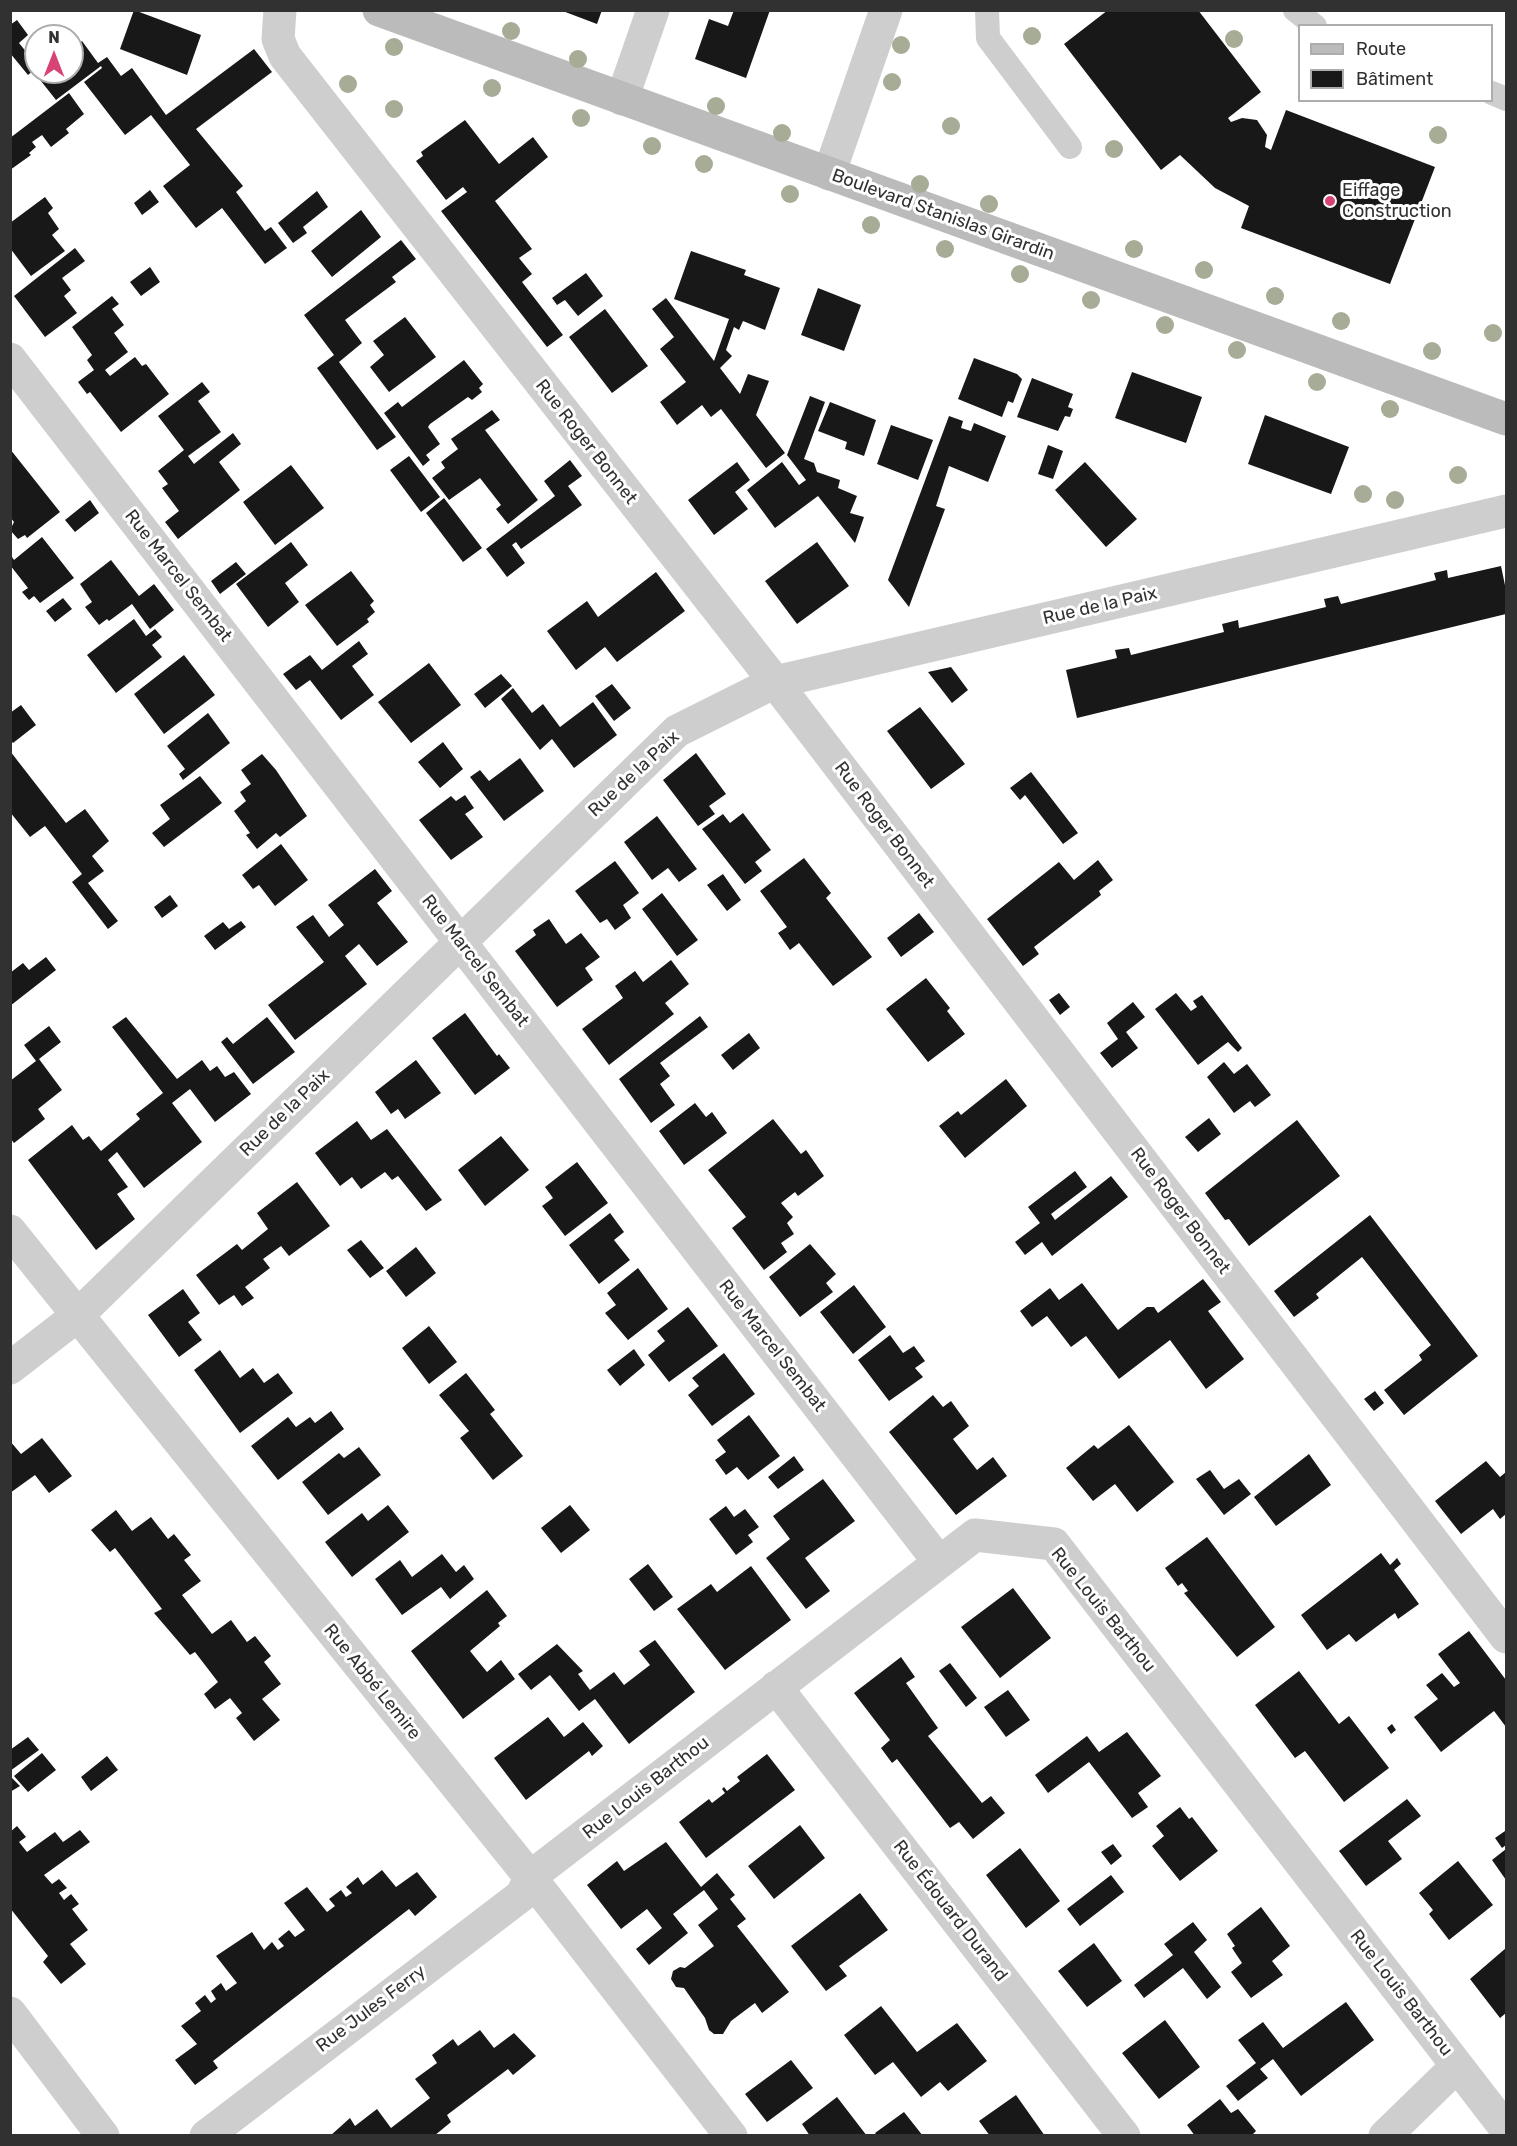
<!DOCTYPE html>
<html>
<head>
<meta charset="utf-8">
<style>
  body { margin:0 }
  #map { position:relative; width:1517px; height:2146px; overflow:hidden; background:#fff; font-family:Rubik,sans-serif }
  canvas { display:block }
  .frame { position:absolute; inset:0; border:12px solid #313131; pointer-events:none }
  .legend { position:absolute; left:1298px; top:24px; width:195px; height:78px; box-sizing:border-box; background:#fff; border:2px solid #adadad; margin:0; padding:8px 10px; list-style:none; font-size:18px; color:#313131 }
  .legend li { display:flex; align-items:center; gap:12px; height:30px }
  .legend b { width:30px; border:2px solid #adadad }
  .north { position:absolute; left:24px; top:24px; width:60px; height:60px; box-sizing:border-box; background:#fff; border:2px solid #adadad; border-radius:50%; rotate:0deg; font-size:16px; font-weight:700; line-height:24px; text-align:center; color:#313131 }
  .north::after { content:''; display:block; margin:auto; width:21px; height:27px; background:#d74374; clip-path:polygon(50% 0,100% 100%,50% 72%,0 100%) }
</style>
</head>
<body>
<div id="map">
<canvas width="1517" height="2146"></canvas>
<div class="frame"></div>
<ul class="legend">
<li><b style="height:8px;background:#bbb"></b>Route</li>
<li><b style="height:16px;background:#181818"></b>Bâtiment</li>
</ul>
<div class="north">N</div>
</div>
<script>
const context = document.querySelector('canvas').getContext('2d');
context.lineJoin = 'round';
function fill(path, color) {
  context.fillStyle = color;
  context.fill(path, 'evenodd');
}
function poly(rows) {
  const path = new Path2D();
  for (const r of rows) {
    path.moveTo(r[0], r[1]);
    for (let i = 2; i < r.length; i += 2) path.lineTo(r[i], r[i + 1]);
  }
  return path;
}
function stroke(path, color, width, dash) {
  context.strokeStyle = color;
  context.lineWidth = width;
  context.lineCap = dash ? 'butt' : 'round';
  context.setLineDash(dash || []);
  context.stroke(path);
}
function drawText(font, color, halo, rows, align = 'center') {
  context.font = font + ' Rubik,sans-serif';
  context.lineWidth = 6;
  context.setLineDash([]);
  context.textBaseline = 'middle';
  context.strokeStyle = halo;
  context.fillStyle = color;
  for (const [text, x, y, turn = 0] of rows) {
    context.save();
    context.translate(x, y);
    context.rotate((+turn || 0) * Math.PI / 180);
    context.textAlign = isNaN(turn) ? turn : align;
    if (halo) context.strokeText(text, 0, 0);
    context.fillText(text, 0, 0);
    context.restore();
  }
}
fill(poly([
  [134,10,201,35,187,75,120,49],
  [560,10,602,10,597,24],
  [734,10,770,10,746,78,695,59,709,19,728,26],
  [1108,10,1198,10,1261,92,1228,118,1231,122,1242,118,1257,120,1267,135,1265,147,1271,150,1286,110,1435,167,1390,284,1241,228,1249,206,1215,188,1180,155,1161,170,1064,44],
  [17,20,28,35,19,43,36,64,36,68,28,75,10,53,10,25],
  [82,41,98,63,107,57,121,76,132,68,166,115,254,49,272,72,196,129,243,186,236,192,265,231,271,227,287,248,265,264,222,208,196,228,163,186,190,165,151,115,125,135,84,82,102,68,101,66,56,100,37,76,42,72,72,72,72,48],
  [69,93,84,114,66,129,69,133,51,147,42,135,32,142,36,147,29,153,31,155,10,170,10,138],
  [465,120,499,164,533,137,548,157,495,201,532,249,519,258,532,274,522,282,563,335,547,347,441,211,467,192,463,187,446,200,416,161,423,156,421,152],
  [150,190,159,202,142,215,134,203],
  [317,191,328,207,303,227,307,233,293,243,278,223],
  [45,197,53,208,48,213,59,229,52,235,65,251,31,276,10,248,10,223],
  [361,210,381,237,332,277,311,251],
  [401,240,416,259,392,277,396,282,345,320,362,343,339,362,396,437,377,450,317,368,334,355,304,315],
  [75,248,85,261,62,278,71,290,64,296,77,313,45,337,14,296],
  [691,251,746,270,744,275,780,288,765,330,743,321,739,330,734,327,726,350,732,356,720,368,740,394,748,374,769,381,756,415,785,453,766,468,721,409,711,417,702,405,677,425,660,402,686,382,660,349,674,337,652,309,666,298,714,361,729,319,674,299],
  [150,267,160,282,141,296,130,282],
  [586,273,603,296,578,316,565,300,557,305,552,298],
  [818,288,861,305,844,351,801,335],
  [112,296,119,304,112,309,124,325,114,333,128,352,105,370,110,376,135,357,142,366,146,364,169,394,121,432,90,392,87,394,78,382,94,370,87,360,92,355,72,327],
  [605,309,648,366,612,393,569,337],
  [405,317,436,357,389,392,370,367,384,355,373,341],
  [974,358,1017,374,1022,379,1013,403,1008,401,1002,417,958,399],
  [464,360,483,384,479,388,482,392,472,400,468,397,430,424,428,427,440,444,426,455,430,460,423,466,384,413,398,402,402,407],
  [1132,372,1202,397,1186,443,1115,418],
  [1032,378,1073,394,1068,407,1073,409,1070,417,1065,416,1058,431,1017,417],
  [202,382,210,392,198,401,221,432,188,456,194,464,233,433,241,444,219,462,240,490,178,539,165,522,179,511,162,488,168,484,158,471,184,450,158,416],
  [810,396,825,402,804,459,814,463,817,472,840,480,838,488,857,496,850,513,864,517,855,543,818,496,775,528,747,490,782,462,799,485,806,480,787,455],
  [830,402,876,420,864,456,845,449,847,442,818,431],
  [492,410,500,420,485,430,538,500,508,524,496,509,501,505,480,478,449,500,432,478,445,468,441,462,458,449,451,439],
  [1265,415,1349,447,1331,494,1248,464],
  [949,416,963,421,961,428,971,431,974,423,1006,436,988,482,949,466,936,506,945,509,909,607,888,580],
  [891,425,933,440,918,480,877,464],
  [1048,445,1063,451,1053,479,1038,474],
  [10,449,60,512,27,538,25,535,18,539,10,530,14,522,10,517],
  [409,456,440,497,421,512,390,470],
  [570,460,582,476,568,486,582,505,521,549,516,542,512,545,525,563,507,577,486,549,555,496,544,481],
  [737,462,750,480,735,492,748,509,714,535,688,500],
  [1085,462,1137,519,1106,547,1055,490],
  [291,465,324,508,275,545,243,502],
  [444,498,482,548,463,562,426,513],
  [90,500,99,513,75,532,65,520],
  [42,537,74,578,40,603,34,596,29,600,22,592,28,588,10,565,10,554,14,560],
  [291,542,308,565,285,583,299,602,268,627,236,584],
  [817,542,849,586,797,624,765,581],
  [111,560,139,596,154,584,174,610,150,629,132,604,109,621,107,619,99,625,85,607,92,602,80,584],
  [236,562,246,574,220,594,211,581],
  [1501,566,1506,590,1506,614,1077,718,1066,670,1117,658,1115,650,1129,648,1131,655,1224,632,1222,624,1238,620,1239,628,1326,607,1324,599,1338,596,1341,604,1436,580,1434,573,1447,570,1448,578],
  [351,571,374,601,370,605,375,612,367,619,369,622,337,646,305,605],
  [656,572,685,611,617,662,605,647,576,670,547,631,587,601,598,617],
  [63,598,72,609,55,622,46,611],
  [134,619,146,636,155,629,162,637,152,645,162,657,116,693,87,655],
  [359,641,368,654,352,666,374,695,341,720,310,680,296,690,283,674,310,655,322,670],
  [184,655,215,695,164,734,134,694],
  [429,663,461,705,411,743,378,702],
  [951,667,968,690,952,703,928,672],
  [501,674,512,686,485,708,474,694],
  [612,684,631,708,614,721,595,696],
  [513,688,532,713,543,704,560,727,593,702,617,735,574,768,552,739,540,750,501,699],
  [21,705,36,725,13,743,10,740,10,713],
  [920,707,965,764,931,789,887,731],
  [208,713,230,743,183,780,179,774,185,769,167,746],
  [443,742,463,769,440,788,418,762],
  [10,751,66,823,85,809,109,841,92,856,104,871,88,883,118,921,108,929,72,882,82,874,45,826,30,837,10,812],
  [696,753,726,794,709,806,715,814,698,826,663,780],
  [262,754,276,770,307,816,280,837,276,833,257,849,246,835,250,833,234,811,246,801,240,792,251,784,241,770],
  [520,758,544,791,504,821,470,777,480,770,489,781],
  [1031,772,1078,833,1063,844,1025,795,1020,800,1010,788],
  [200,776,222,803,164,847,152,833,170,819,160,805],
  [465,795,474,808,465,814,483,837,451,860,419,820,451,796,456,801],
  [743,813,771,850,755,862,762,871,745,884,702,829,723,814,730,823],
  [657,816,697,869,679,882,668,868,652,880,624,842],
  [281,844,308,880,275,906,259,885,253,889,242,875],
  [804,858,831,893,826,898,872,957,833,986,799,943,790,950,778,933,787,927,760,891],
  [1098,860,1113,880,1099,891,1101,895,1034,947,1039,954,1023,966,987,919,1059,862,1074,880],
  [615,861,639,893,623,905,631,918,615,930,607,919,600,923,575,891],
  [375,869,392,891,377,903,408,942,377,966,359,944,345,956,367,984,295,1040,268,1005,324,962,296,927,313,915,329,937,344,925,328,905],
  [723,874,741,900,727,911,707,885],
  [662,893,698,940,677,956,642,909],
  [170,895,178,906,162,918,154,907],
  [919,913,934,932,901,957,887,938],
  [549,919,566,944,581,933,600,957,585,968,593,980,557,1007,515,951,536,935,533,930],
  [241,921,246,927,215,950,204,936,223,922,229,929],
  [46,957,56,970,10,1006,10,973,23,963,29,970],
  [671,960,689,984,665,1003,674,1014,609,1065,582,1029,623,998,615,986,635,971,643,982],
  [926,978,950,1008,947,1011,965,1034,928,1062,886,1009],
  [1059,993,1070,1007,1060,1015,1049,1000],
  [1176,993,1191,1011,1197,1007,1193,1001,1202,995,1242,1048,1238,1052,1228,1042,1198,1065,1155,1009],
  [1133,1002,1145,1017,1126,1032,1138,1048,1112,1068,1100,1053,1118,1039,1107,1023],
  [465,1013,497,1056,499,1054,510,1068,475,1095,432,1038],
  [700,1016,708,1027,660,1063,670,1076,660,1084,675,1105,651,1123,619,1079],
  [126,1017,177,1079,202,1060,210,1071,217,1066,225,1077,234,1072,251,1094,215,1122,190,1089,172,1103,202,1142,144,1188,117,1152,108,1160,128,1187,117,1194,135,1219,96,1250,28,1160,72,1125,83,1140,89,1136,101,1151,140,1119,136,1114,163,1093,112,1027],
  [267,1017,295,1052,253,1084,221,1042,227,1037,233,1044],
  [49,1026,61,1042,39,1059,62,1090,38,1109,45,1119,14,1143,10,1138,10,1081,36,1061,24,1045],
  [749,1033,760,1048,733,1070,721,1055],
  [416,1060,441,1093,405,1119,398,1109,391,1114,375,1092],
  [1224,1062,1234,1074,1247,1064,1271,1095,1255,1107,1250,1101,1234,1113,1207,1077],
  [1006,1079,1027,1106,965,1158,939,1126,958,1111,961,1115],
  [695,1103,706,1117,712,1112,727,1133,684,1165,659,1131],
  [1209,1118,1221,1134,1198,1152,1185,1137],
  [773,1119,801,1154,806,1150,824,1176,798,1196,795,1192,781,1203,793,1217,787,1223,794,1234,781,1243,787,1252,764,1270,732,1228,746,1217,708,1170],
  [1297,1120,1340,1176,1249,1246,1229,1219,1225,1220,1205,1193],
  [357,1121,371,1140,387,1129,442,1200,426,1211,398,1176,392,1180,385,1172,361,1189,352,1177,340,1186,315,1153],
  [501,1136,529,1170,485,1206,458,1170],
  [577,1162,608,1203,565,1236,542,1206,553,1198,545,1187],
  [1075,1171,1087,1187,1051,1214,1055,1220,1111,1176,1128,1197,1052,1256,1042,1242,1025,1255,1015,1242,1040,1223,1028,1207],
  [297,1182,330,1226,289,1256,281,1246,263,1259,270,1268,245,1287,254,1298,242,1306,234,1295,219,1305,196,1275,237,1244,242,1250,268,1229,257,1213],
  [610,1213,624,1232,614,1240,630,1260,599,1284,569,1245],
  [1370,1215,1478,1356,1404,1415,1384,1390,1422,1360,1419,1355,1431,1345,1362,1257,1316,1294,1319,1298,1294,1317,1274,1291],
  [361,1240,384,1268,370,1278,347,1250],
  [810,1244,836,1274,826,1283,833,1292,800,1317,769,1277],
  [416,1247,436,1273,406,1297,386,1271],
  [638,1268,668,1309,628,1340,605,1313,616,1305,607,1293],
  [1203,1279,1221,1302,1208,1311,1244,1359,1206,1389,1170,1340,1119,1379,1086,1336,1071,1347,1047,1316,1032,1327,1020,1311,1050,1288,1059,1300,1082,1283,1118,1330,1147,1307,1154,1307,1158,1313],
  [854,1285,886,1327,853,1354,820,1312],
  [183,1289,200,1313,188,1322,202,1340,179,1357,148,1315],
  [688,1307,718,1346,669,1382,648,1355,665,1341,657,1331],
  [429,1326,457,1362,429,1384,402,1348],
  [890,1335,903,1353,914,1346,925,1361,915,1368,923,1377,889,1401,858,1360],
  [634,1349,645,1365,620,1386,607,1370],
  [220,1350,240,1378,253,1368,264,1383,278,1373,293,1393,240,1433,194,1370],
  [724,1353,755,1394,712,1426,688,1395,699,1386,692,1378],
  [466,1373,495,1410,490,1414,523,1456,493,1480,460,1438,469,1431,439,1395],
  [1375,1391,1384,1403,1374,1411,1364,1399],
  [933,1395,943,1407,951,1401,969,1426,953,1439,977,1470,993,1457,1007,1476,956,1515,889,1432],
  [331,1411,344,1429,278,1480,251,1446,288,1417,296,1427,310,1417,315,1423],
  [749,1415,780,1456,748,1480,737,1467,726,1475,715,1460,726,1452,717,1440],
  [1129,1425,1174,1482,1137,1512,1115,1484,1093,1501,1066,1468,1094,1445,1098,1449],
  [42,1438,72,1476,49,1493,35,1475,10,1493,10,1441,21,1454],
  [359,1447,381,1475,328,1515,302,1482,339,1453,344,1458],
  [1309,1454,1331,1485,1276,1526,1254,1497],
  [794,1456,804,1470,778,1489,768,1477],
  [1486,1461,1500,1477,1506,1472,1506,1514,1500,1519,1493,1509,1461,1534,1435,1501],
  [1210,1470,1224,1489,1239,1479,1251,1494,1224,1515,1196,1479],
  [823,1479,855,1521,805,1558,830,1591,806,1609,766,1558,790,1539,773,1516],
  [388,1505,409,1532,352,1577,325,1542,362,1513,368,1521],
  [570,1505,590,1530,561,1553,541,1528],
  [726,1506,734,1517,745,1509,759,1527,748,1535,753,1542,736,1555,709,1519],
  [116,1510,132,1531,151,1517,168,1539,174,1534,191,1555,184,1560,201,1581,182,1595,212,1634,231,1620,247,1642,255,1636,271,1656,264,1662,281,1684,262,1699,280,1720,254,1741,236,1718,242,1713,230,1698,215,1709,204,1694,218,1682,195,1652,190,1655,154,1613,162,1609,115,1548,110,1552,91,1530],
  [1207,1537,1275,1627,1237,1657,1184,1593,1188,1591,1182,1583,1178,1586,1165,1568],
  [1381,1553,1390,1565,1397,1558,1401,1564,1394,1570,1419,1604,1398,1619,1395,1613,1356,1642,1349,1634,1327,1650,1301,1615],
  [442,1554,456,1572,464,1565,474,1579,450,1599,441,1587,402,1615,375,1579,400,1560,412,1577],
  [648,1564,673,1597,654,1611,629,1579],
  [751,1566,791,1620,725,1670,677,1609,711,1584,717,1592],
  [1013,1588,1051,1638,1000,1678,961,1627],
  [487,1590,507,1616,498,1623,500,1626,470,1651,487,1672,501,1660,515,1679,463,1719,411,1651],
  [1469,1631,1506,1680,1506,1727,1494,1711,1441,1752,1414,1717,1438,1699,1426,1685,1442,1673,1454,1687,1460,1683,1438,1654],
  [655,1640,695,1692,629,1744,595,1699,579,1711,550,1675,531,1690,518,1674,557,1644,583,1671,578,1674,590,1690,614,1672,624,1685,650,1665,639,1651],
  [901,1657,915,1677,906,1683,938,1728,928,1736,982,1803,991,1796,1005,1813,973,1839,959,1822,950,1828,897,1759,892,1763,881,1748,890,1740,854,1693],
  [950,1663,977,1698,966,1707,939,1671],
  [1299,1671,1339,1724,1349,1716,1389,1768,1344,1802,1305,1751,1295,1758,1255,1705],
  [1008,1690,1030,1720,1006,1737,984,1707],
  [548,1717,564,1737,583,1722,603,1746,592,1756,589,1751,526,1800,494,1758],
  [1392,1724,1396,1730,1391,1734,1387,1728],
  [1127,1732,1161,1776,1138,1793,1148,1807,1132,1818,1089,1762,1048,1793,1035,1775,1087,1736,1099,1752],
  [28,1737,39,1750,10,1771,10,1750],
  [42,1753,56,1770,28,1792,14,1776],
  [767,1754,795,1790,706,1858,679,1822,709,1799,712,1803,725,1793,722,1789,724,1787,727,1791,740,1781,737,1777],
  [107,1756,118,1770,91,1791,81,1777],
  [10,1776,20,1786,10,1792],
  [1407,1799,1421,1816,1388,1841,1402,1859,1366,1886,1339,1851],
  [1180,1807,1189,1819,1192,1817,1218,1851,1180,1881,1152,1846,1164,1836,1156,1826],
  [800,1825,825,1858,774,1899,748,1866],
  [17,1826,26,1837,19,1842,27,1852,55,1832,63,1842,80,1830,90,1842,44,1875,52,1884,59,1879,67,1888,59,1893,64,1900,71,1894,79,1904,72,1909,88,1930,70,1944,86,1964,61,1984,43,1962,48,1956,10,1908,10,1832],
  [1505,1831,1506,1845,1502,1848,1495,1838],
  [666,1842,701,1887,717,1873,735,1895,730,1899,746,1919,737,1926,789,1992,762,2013,755,2003,731,2021,723,2034,714,2034,709,2030,705,2018,684,1988,676,1987,671,1979,673,1971,680,1967,685,1968,714,1946,698,1925,718,1909,704,1890,673,1914,688,1933,649,1965,636,1949,662,1928,647,1909,621,1929,587,1885,617,1861,624,1871],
  [1113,1844,1122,1856,1111,1865,1101,1852],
  [1020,1848,1060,1901,1026,1928,986,1875],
  [1506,1849,1506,1880,1492,1860],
  [1458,1861,1493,1905,1449,1940,1429,1914,1433,1910,1419,1893],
  [382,1870,396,1887,417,1872,437,1897,415,1916,409,1909,213,2061,218,2068,195,2085,175,2060,197,2044,181,2026,201,2011,195,2003,205,1995,211,2003,216,1999,211,1991,221,1983,226,1991,237,1983,216,1956,252,1932,264,1950,272,1942,278,1950,284,1946,278,1939,289,1930,295,1937,305,1930,284,1903,307,1887,327,1912,335,1906,329,1899,341,1890,346,1897,352,1893,346,1887,358,1877,363,1885],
  [1111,1875,1124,1892,1080,1926,1067,1909],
  [860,1893,888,1930,839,1966,847,1976,826,1991,791,1946],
  [1261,1907,1290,1946,1272,1961,1283,1975,1251,1998,1231,1972,1242,1963,1232,1948,1235,1946,1227,1934],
  [1193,1922,1207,1940,1194,1952,1221,1987,1207,1999,1183,1968,1144,1998,1134,1985,1173,1955,1164,1944],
  [1094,1943,1122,1981,1087,2007,1058,1971],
  [1506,1948,1506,2013,1500,2018,1470,1979],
  [1346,2002,1374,2040,1301,2096,1273,2059,1260,2069,1268,2078,1238,2101,1226,2086,1256,2063,1238,2040,1263,2022,1283,2048],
  [881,2006,917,2052,957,2023,987,2061,948,2091,940,2082,921,2097,893,2062,875,2075,844,2035],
  [1165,2020,1200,2067,1159,2099,1122,2053],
  [480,2030,494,2048,514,2033,536,2056,513,2075,508,2069,447,2115,451,2122,434,2136,330,2136,350,2118,355,2126,377,2109,391,2128,430,2098,415,2079,437,2063,432,2055,453,2039,458,2046],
  [791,2060,813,2088,767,2122,745,2094],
  [1016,2095,1045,2136,990,2136,979,2121],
  [837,2097,867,2136,810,2136,802,2124],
  [1220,2099,1231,2113,1238,2109,1256,2131,1251,2136,1195,2136,1187,2125],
  [904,2112,923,2136,877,2136,875,2133]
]), '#181818');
stroke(poly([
  [987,10,988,38,1070,147],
  [1295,10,1315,26],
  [1492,93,1506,99]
]), '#cecece', 24);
stroke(poly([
  [280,10,278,39,285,56,775,682,1506,1637],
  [622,99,653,10],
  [829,174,886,10],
  [10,359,939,1562],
  [10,1231,530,1877,731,2136],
  [10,1368,77,1316,677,731,775,682,1506,511],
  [776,1687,1124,2136],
  [10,2013,103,2136],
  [206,2136,522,1895,530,1877,975,1535,1054,1544,1506,2129],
  [1385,2136,1457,2066]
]), '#cecece', 33);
stroke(poly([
  [379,10,1506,419]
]), '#bbb', 33);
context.fillStyle = '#a6ac96';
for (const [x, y] of [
  [511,31],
  [1032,36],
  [1234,39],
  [901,45],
  [394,47],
  [578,59],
  [892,82],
  [348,84],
  [492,88],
  [716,106],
  [394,109],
  [581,118],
  [951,126],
  [782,133],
  [1438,135],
  [652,146],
  [1114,149],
  [704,164],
  [920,184],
  [790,194],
  [989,204],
  [871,225],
  [945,249],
  [1134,249],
  [1204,270],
  [1020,274],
  [1275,296],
  [1091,300],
  [1341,321],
  [1165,325],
  [1493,333],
  [1237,350],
  [1432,351],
  [1317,382],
  [1390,409],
  [1458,475],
  [1363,494],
  [1395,500]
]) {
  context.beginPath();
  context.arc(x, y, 9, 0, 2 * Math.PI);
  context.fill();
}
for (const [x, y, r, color] of [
  [1330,201,6,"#d74374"]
]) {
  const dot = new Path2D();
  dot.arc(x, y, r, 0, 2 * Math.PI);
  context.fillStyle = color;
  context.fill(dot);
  stroke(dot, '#fff', 2);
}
drawText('18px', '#313131', '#fff', [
  ["Eiffage",1342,191],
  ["Construction",1342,212]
], 'left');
drawText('18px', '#313131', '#fff', [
  ["Boulevard Stanislas Girardin",943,215,20],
  ["Rue Roger Bonnet",586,442,52],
  ["Rue Marcel Sembat",178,576,52],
  ["Rue de la Paix",1100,606,-13],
  ["Rue de la Paix",634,774,-43],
  ["Rue Roger Bonnet",884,825,53],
  ["Rue Marcel Sembat",475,961,52],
  ["Rue de la Paix",285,1113,-44],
  ["Rue Roger Bonnet",1180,1211,53],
  ["Rue Marcel Sembat",772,1346,52],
  ["Rue Louis Barthou",1103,1610,51],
  ["Rue Abbé Lemire",372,1682,51],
  ["Rue Louis Barthou",646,1788,-38],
  ["Rue Édouard Durand",950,1911,52],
  ["Rue Louis Barthou",1401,1993,52],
  ["Rue Jules Ferry",371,2009,-37]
]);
</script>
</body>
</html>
